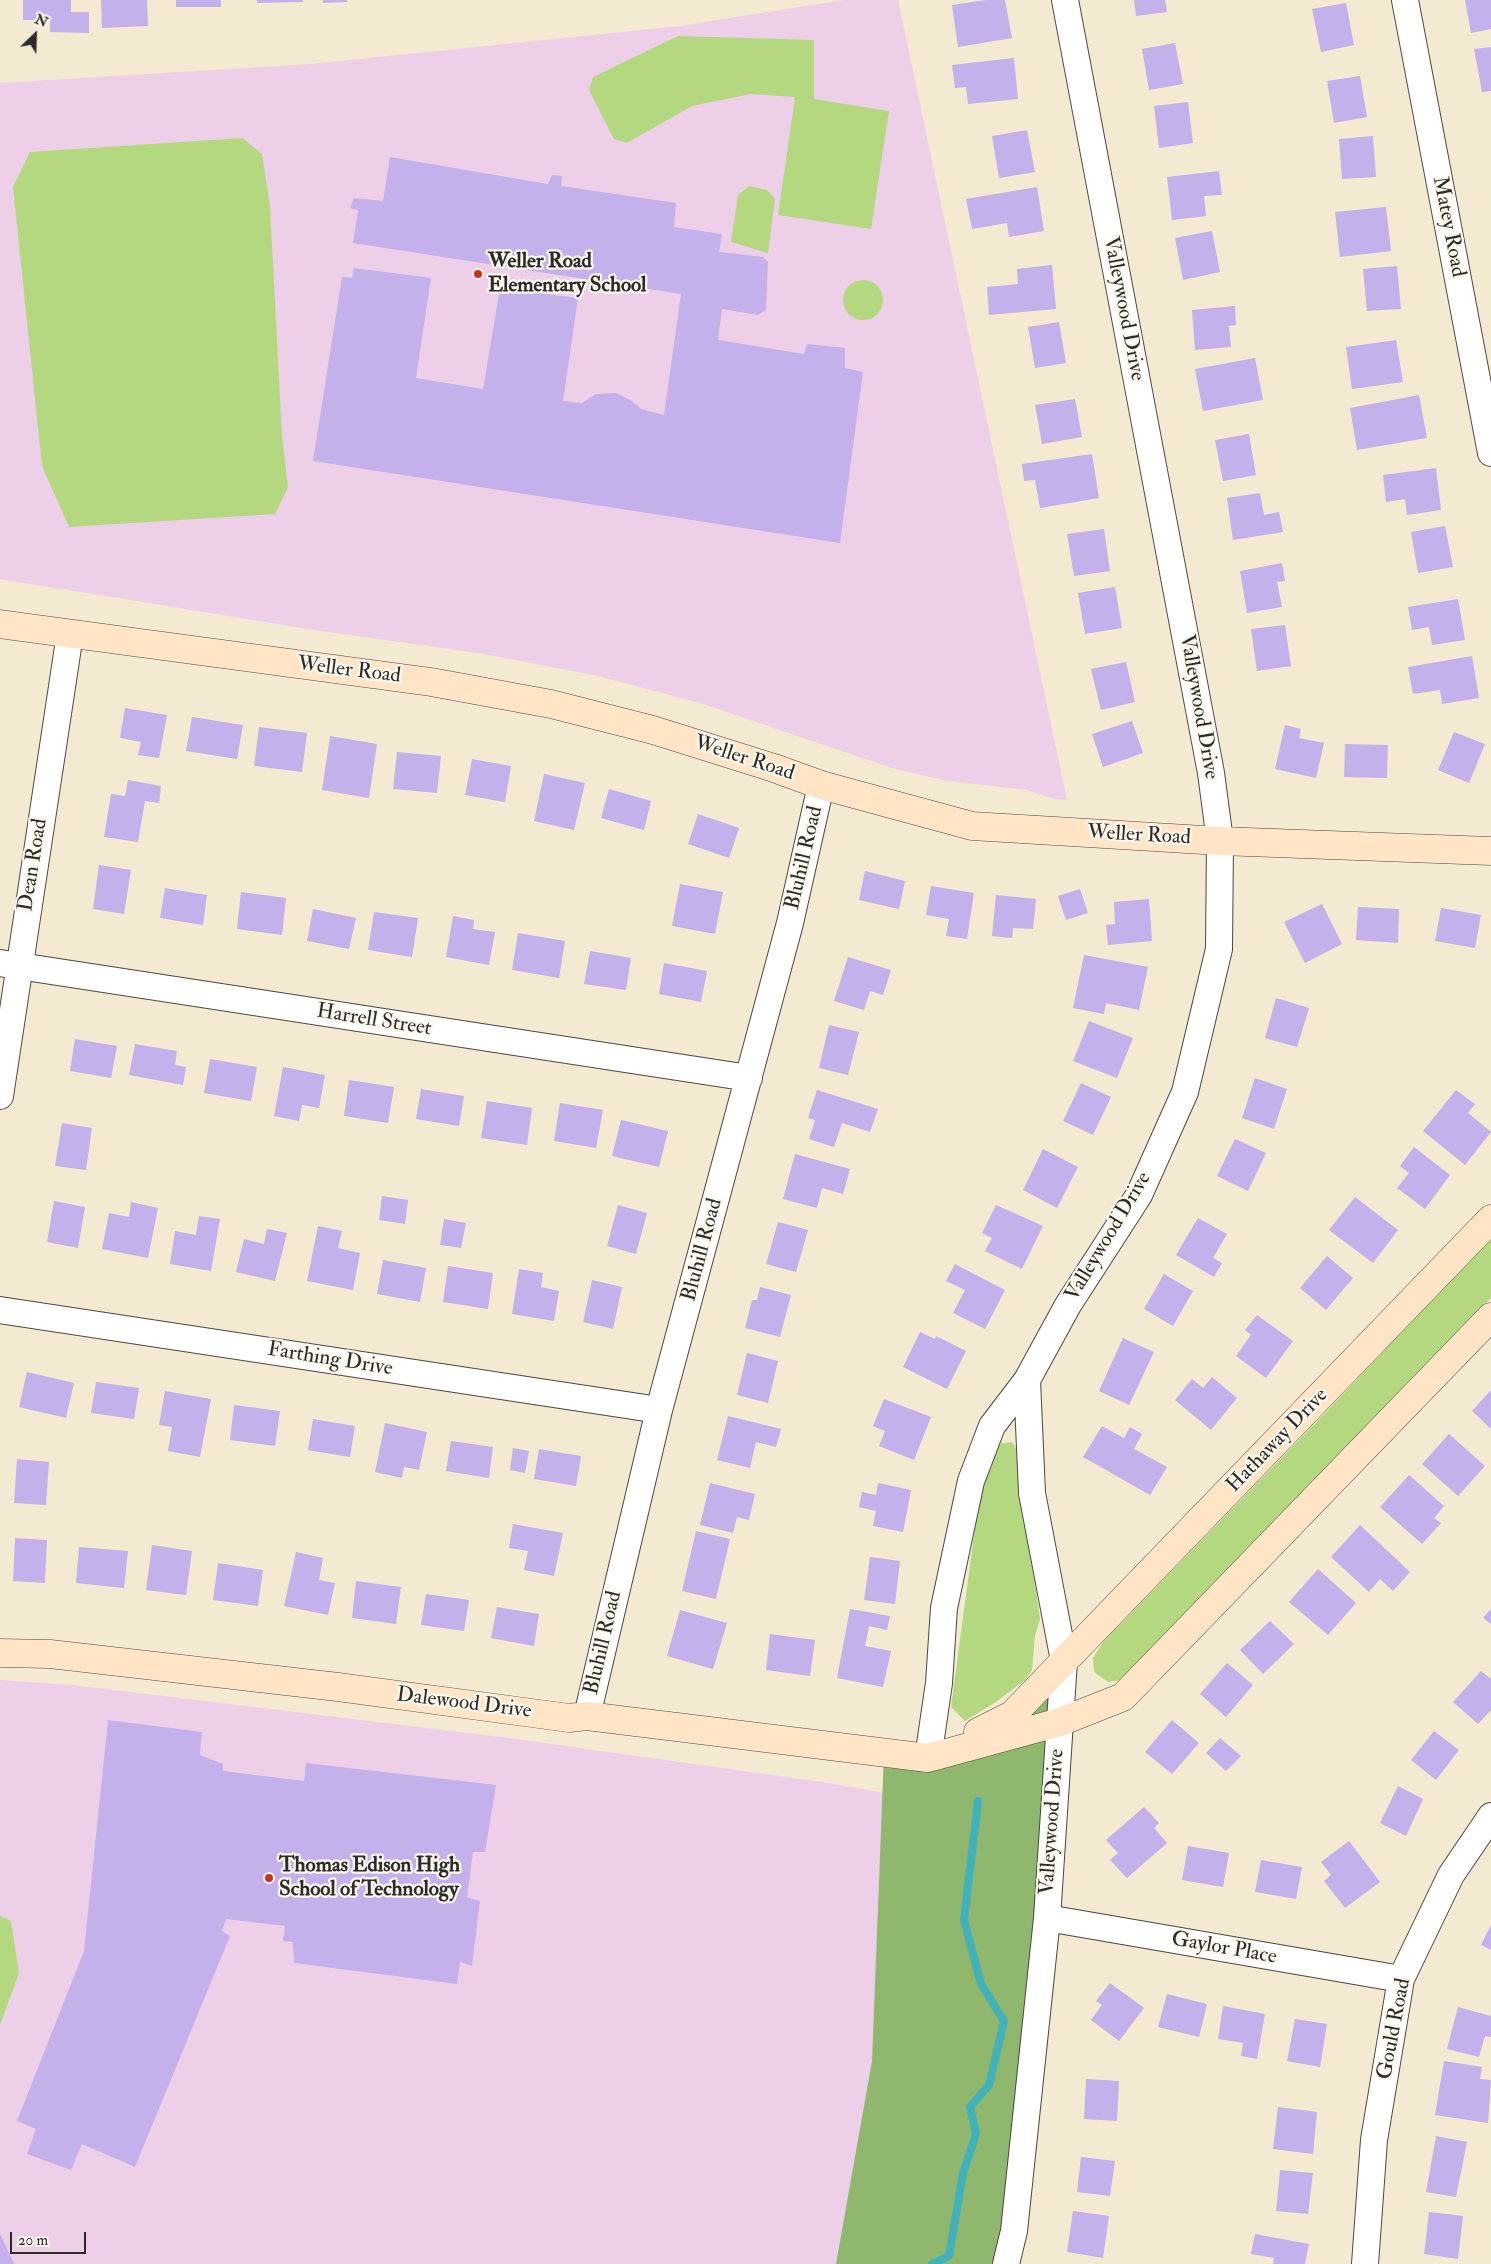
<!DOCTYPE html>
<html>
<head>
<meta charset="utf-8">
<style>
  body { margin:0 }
  #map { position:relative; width:1491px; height:2264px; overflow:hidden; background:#f4e9d1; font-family:"IM FELL Double Pica",serif }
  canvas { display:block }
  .north { position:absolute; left:10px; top:10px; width:50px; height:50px; -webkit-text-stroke:4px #fbf7ec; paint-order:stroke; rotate:24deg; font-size:14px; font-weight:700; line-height:20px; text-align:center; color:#2b2b2b }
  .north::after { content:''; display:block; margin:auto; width:18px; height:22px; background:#2b2b2b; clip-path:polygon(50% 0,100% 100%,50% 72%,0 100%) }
  .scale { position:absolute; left:10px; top:2232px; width:76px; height:22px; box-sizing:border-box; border:2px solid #2b2b2b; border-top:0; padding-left:6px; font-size:15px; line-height:18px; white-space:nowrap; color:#2b2b2b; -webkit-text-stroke:4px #fbf7ec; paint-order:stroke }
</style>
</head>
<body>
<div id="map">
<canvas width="1491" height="2264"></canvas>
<div class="north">N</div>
<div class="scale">20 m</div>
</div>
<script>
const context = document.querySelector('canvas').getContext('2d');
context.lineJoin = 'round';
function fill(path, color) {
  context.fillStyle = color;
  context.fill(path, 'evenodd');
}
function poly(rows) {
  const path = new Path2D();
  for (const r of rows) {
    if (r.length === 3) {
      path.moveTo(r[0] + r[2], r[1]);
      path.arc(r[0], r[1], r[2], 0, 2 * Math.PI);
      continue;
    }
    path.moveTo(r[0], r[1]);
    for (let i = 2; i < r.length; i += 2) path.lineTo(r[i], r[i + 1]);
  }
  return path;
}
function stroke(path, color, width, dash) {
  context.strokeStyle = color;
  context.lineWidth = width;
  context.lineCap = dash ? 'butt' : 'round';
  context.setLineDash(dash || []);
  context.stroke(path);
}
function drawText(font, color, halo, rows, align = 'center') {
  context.font = font + ' "IM FELL Double Pica",serif';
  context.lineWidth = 4.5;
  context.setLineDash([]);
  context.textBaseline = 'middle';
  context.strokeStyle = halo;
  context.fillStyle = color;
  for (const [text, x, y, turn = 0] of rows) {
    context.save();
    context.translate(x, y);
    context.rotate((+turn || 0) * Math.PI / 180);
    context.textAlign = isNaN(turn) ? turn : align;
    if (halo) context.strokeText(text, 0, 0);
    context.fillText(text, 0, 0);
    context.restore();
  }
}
fill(poly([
  [843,0,898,0,1067,800,1055,799,1026,790,948,781,895,769,700,703,594,675,478,653,321,631,0,579,0,83,311,64,680,26],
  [0,1680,73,1685,509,1738,822,1782,902,1796,897,2264,0,2264]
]), '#edd0e8');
fill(poly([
  [678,36,814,40,814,99,889,111,871,229,778,215,795,97,751,94,692,106,627,143,614,139,589,90,593,77],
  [242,138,262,154,270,206,282,436,288,487,275,514,69,527,42,466,13,187,30,152],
  [749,186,767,190,775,199,768,253,731,242,738,195],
  [863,300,20],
  [1491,1237,1491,1298,1121,1680,1108,1682,1094,1672,1093,1658,1104,1641,1328,1410],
  [1012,1442,1017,1450,1040,1619,1035,1636,1032,1670,1025,1680,996,1702,965,1721,951,1707,977,1513,989,1459,999,1444],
  [0,1916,11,1921,19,1973,0,2025]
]), '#b4d880');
fill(poly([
  [1064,1661,1006,2264,836,2264,872,2061,884,1753,928,1758,1012,1715]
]), '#8fb86e');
stroke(poly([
  [932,2264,949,2256,963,2173,976,2134,970,2107,989,2085,1004,2021,981,1984,964,1920,978,1801]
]), '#41b1ba', 8);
fill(poly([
  [23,0,71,0,71,12,89,12,89,33,50,32,50,20,23,20],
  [101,0,147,0,148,26,102,28],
  [176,0,221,0,221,7,176,7],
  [257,0,303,0,303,2,257,3],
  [323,0,347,0,347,2,323,3],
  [986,0,1005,0,1012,38,958,47,952,5],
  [1134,0,1165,0,1167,12,1136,16],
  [1465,0,1491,0,1491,29,1471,33],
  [1346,3,1354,45,1321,52,1312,9],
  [1175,43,1183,84,1149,90,1142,49],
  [1491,47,1491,91,1482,92,1474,49],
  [1014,58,1018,99,968,104,966,87,955,88,952,65],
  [1360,76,1367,117,1334,123,1327,81],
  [1188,102,1193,143,1159,148,1154,106],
  [1027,130,1035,172,999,178,992,136],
  [1373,136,1376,177,1342,179,1339,139],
  [390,157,548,184,552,175,562,176,561,186,676,203,674,227,722,234,719,252,763,257,768,262,766,310,758,315,722,309,718,340,804,354,807,344,845,348,845,368,863,372,840,543,313,461,342,277,352,278,354,268,431,278,416,378,483,389,500,288,578,298,563,401,582,403,596,394,616,393,632,401,641,409,664,415,681,294,353,243,358,210,350,208,354,198,383,201],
  [1219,171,1222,195,1204,196,1206,216,1172,220,1167,177],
  [1037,187,1044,231,1009,237,1007,223,972,229,966,199],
  [1386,207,1391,251,1340,257,1335,212],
  [1212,231,1220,272,1183,280,1175,238],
  [1052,265,1056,309,989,315,987,287,1018,284,1017,269],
  [1397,266,1401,309,1367,311,1363,269],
  [1235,306,1236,325,1229,326,1231,347,1195,350,1192,310],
  [1059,322,1066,363,1035,368,1028,327],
  [1396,340,1403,382,1352,389,1346,347],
  [1255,358,1263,400,1203,411,1195,369],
  [1419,395,1427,438,1357,450,1350,408],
  [1075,399,1082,437,1042,444,1035,405],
  [1249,434,1256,475,1223,481,1215,440],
  [1092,454,1099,498,1040,508,1035,480,1024,481,1022,464],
  [1436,468,1441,510,1407,515,1405,499,1386,502,1383,475],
  [1260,493,1264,515,1279,512,1283,532,1233,540,1227,498],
  [1445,526,1453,567,1418,573,1411,532],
  [1104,529,1110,571,1074,576,1067,534],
  [1282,563,1285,581,1277,582,1282,607,1247,613,1240,571],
  [1115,587,1122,628,1085,634,1078,593],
  [1458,599,1465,640,1432,645,1429,627,1412,630,1408,607],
  [1285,625,1291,666,1257,671,1251,629],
  [1472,656,1479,698,1442,704,1440,690,1413,694,1408,667],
  [1126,662,1135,702,1101,710,1091,669],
  [125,708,167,715,159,758,138,755,141,742,120,738],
  [192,717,243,725,237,759,186,751],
  [1132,721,1143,753,1103,767,1092,734],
  [1285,725,1301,729,1299,738,1324,743,1316,778,1275,769],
  [259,727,307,733,302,772,254,766],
  [1454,732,1485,744,1469,783,1438,770],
  [330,736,377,744,369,798,322,790],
  [1345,744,1388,745,1387,778,1344,777],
  [397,752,441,756,437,793,393,789],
  [472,759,511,766,505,802,465,795],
  [544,774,585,783,574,830,534,821],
  [128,780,161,786,159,803,145,801,138,842,104,837,111,794,125,796],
  [609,789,651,801,644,830,601,818],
  [698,814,739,828,729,858,688,844],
  [99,865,131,870,124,914,93,909],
  [865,871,905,881,899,909,859,900],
  [680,884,723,892,715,934,672,926],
  [931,886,974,893,967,939,946,936,949,919,926,915],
  [165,888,207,895,203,925,160,918],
  [1080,889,1088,913,1066,920,1058,896],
  [241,892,286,898,282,935,237,929],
  [996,895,1036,899,1033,929,1013,928,1012,938,992,936],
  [1149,899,1152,941,1108,945,1106,925,1115,924,1114,902],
  [1322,904,1342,944,1305,963,1284,922],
  [1358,907,1399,909,1398,943,1356,940],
  [1441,908,1481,915,1475,948,1435,941],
  [313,909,356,918,349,949,307,941],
  [374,912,418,918,412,957,368,950],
  [453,916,474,920,473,929,495,932,489,965,446,957],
  [518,933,565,941,559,978,512,970],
  [590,951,631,958,626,990,584,984],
  [1084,955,1148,967,1139,1010,1106,1003,1104,1014,1073,1008],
  [848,957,891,970,883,995,870,991,864,1010,834,1001],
  [664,963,707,971,701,1002,659,994],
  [1276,998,1309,1008,1297,1047,1265,1038],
  [1089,1021,1133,1038,1117,1078,1073,1061],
  [829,1025,859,1032,848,1075,819,1068],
  [75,1039,117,1046,111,1078,70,1071],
  [135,1044,177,1051,175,1065,186,1067,183,1085,129,1075],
  [210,1059,257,1067,251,1101,204,1093],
  [283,1067,325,1075,319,1108,302,1105,299,1121,274,1116],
  [1255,1078,1287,1089,1274,1129,1242,1118],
  [349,1080,394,1087,388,1123,344,1116],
  [1081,1083,1111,1097,1093,1135,1063,1121],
  [421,1089,464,1096,459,1126,416,1119],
  [817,1090,878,1109,870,1132,842,1123,834,1147,809,1139,815,1120,808,1118],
  [1456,1090,1475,1104,1468,1113,1491,1132,1465,1165,1423,1131],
  [487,1101,532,1108,527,1145,481,1138],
  [560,1103,603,1110,596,1148,554,1141],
  [621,1120,668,1131,659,1167,612,1156],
  [62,1123,92,1128,86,1170,55,1166],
  [1235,1139,1266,1153,1248,1191,1217,1176],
  [1414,1147,1450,1175,1425,1209,1397,1188,1409,1173,1400,1166],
  [1043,1149,1078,1167,1057,1208,1023,1190],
  [795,1154,850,1169,843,1194,822,1188,817,1208,783,1199],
  [382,1196,408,1200,405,1224,379,1220],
  [1355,1197,1398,1230,1373,1263,1329,1230],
  [54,1201,85,1207,78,1248,47,1242],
  [131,1202,158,1208,148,1258,102,1249,109,1213,129,1217],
  [618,1205,647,1213,636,1254,607,1246],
  [996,1205,1043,1226,1022,1269,985,1251,992,1238,982,1233],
  [199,1216,220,1219,211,1271,170,1264,175,1231,196,1235],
  [1198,1218,1227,1234,1213,1258,1222,1263,1214,1277,1176,1255],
  [444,1219,466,1223,461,1248,440,1245],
  [778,1222,808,1230,796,1272,766,1264],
  [318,1226,342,1231,338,1248,360,1253,353,1290,307,1281],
  [267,1229,287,1233,275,1281,236,1272,244,1239,264,1244],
  [1327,1256,1353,1278,1326,1310,1300,1288],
  [383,1260,426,1268,420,1302,377,1294],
  [955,1264,1005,1290,985,1329,953,1313,965,1290,946,1281],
  [448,1266,493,1273,488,1309,443,1302],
  [519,1269,543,1273,541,1287,559,1291,554,1321,512,1314],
  [1164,1274,1193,1291,1173,1326,1144,1309],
  [592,1280,622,1287,613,1329,583,1322],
  [760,1287,791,1295,780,1337,745,1328,752,1300,757,1300],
  [1257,1315,1293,1341,1266,1378,1236,1356,1251,1335,1245,1330],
  [920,1332,935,1339,936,1336,966,1351,947,1389,903,1367],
  [1123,1338,1154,1352,1129,1405,1099,1391],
  [747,1353,778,1361,768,1403,737,1395],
  [27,1372,74,1383,66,1418,19,1407],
  [1212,1377,1237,1398,1211,1430,1175,1400,1192,1379,1203,1388],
  [96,1382,139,1388,134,1419,91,1413],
  [1491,1390,1491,1429,1472,1411],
  [165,1391,211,1399,200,1457,168,1451,172,1427,159,1425],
  [884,1399,931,1417,914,1460,879,1446,885,1431,873,1426],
  [234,1405,280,1411,275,1446,230,1440],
  [728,1416,781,1429,776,1447,756,1442,750,1468,717,1460],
  [313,1419,355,1426,350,1457,308,1450],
  [385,1423,427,1432,419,1470,404,1467,402,1478,375,1472],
  [1102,1426,1124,1438,1130,1427,1142,1434,1134,1449,1167,1467,1150,1495,1083,1457],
  [1449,1434,1485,1466,1458,1496,1422,1464],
  [451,1441,493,1447,489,1478,446,1471],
  [513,1448,529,1451,525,1473,510,1470],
  [539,1449,581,1456,576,1486,534,1479],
  [17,1459,49,1462,46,1505,14,1503],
  [1409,1475,1444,1506,1434,1518,1441,1523,1422,1544,1380,1507],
  [710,1483,755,1494,749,1520,737,1517,733,1533,700,1525],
  [878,1483,911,1490,903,1532,873,1526,876,1511,859,1507,862,1492,876,1495],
  [513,1524,563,1533,554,1576,524,1570,528,1551,509,1548],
  [1360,1525,1410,1572,1393,1591,1380,1579,1369,1592,1331,1557],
  [696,1531,730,1539,716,1599,682,1591],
  [15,1538,47,1540,45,1583,13,1581],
  [152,1545,192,1551,186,1595,146,1590],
  [79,1547,128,1551,124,1588,76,1583],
  [296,1552,323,1558,319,1580,335,1583,328,1615,284,1606],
  [870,1557,900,1561,895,1604,864,1600],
  [218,1563,263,1570,258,1606,213,1600],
  [1318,1569,1356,1603,1328,1635,1289,1602],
  [356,1581,401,1587,396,1624,352,1618],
  [426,1594,469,1600,464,1631,421,1625],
  [497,1607,539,1614,534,1646,491,1638],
  [850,1609,890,1616,887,1630,869,1626,865,1646,891,1651,883,1687,837,1678],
  [1491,1609,1491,1624,1483,1618],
  [680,1610,727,1623,713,1669,667,1656],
  [1270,1621,1294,1644,1263,1674,1240,1650],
  [770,1634,815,1640,810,1676,766,1670],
  [1227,1663,1253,1685,1226,1717,1200,1694],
  [1481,1671,1491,1679,1491,1710,1478,1724,1453,1702],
  [108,1720,202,1732,200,1755,223,1764,223,1771,304,1781,306,1763,496,1785,485,1852,473,1852,467,1897,480,1901,472,1966,460,1962,457,1984,294,1963,293,1942,283,1941,285,1926,226,1919,222,1931,230,1936,135,2167,82,2144,71,2170,27,2154,36,2129,17,2121,84,1951],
  [1172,1720,1199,1743,1172,1774,1145,1752],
  [1434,1731,1459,1750,1436,1780,1411,1760],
  [1220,1738,1241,1756,1226,1771,1206,1753],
  [1398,1786,1423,1799,1406,1836,1380,1823],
  [1144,1807,1159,1823,1154,1828,1167,1843,1127,1878,1110,1860,1118,1853,1106,1840],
  [1349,1841,1380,1882,1345,1908,1324,1881,1331,1875,1321,1862],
  [1188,1846,1229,1853,1223,1887,1182,1880],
  [1261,1860,1302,1867,1296,1899,1255,1892],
  [1491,1925,1491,1950,1481,1945],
  [1110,1983,1144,2008,1119,2041,1091,2020,1102,2005,1096,2001],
  [1167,1994,1207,2004,1199,2037,1158,2027],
  [1223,2006,1265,2014,1257,2059,1241,2056,1243,2043,1218,2039],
  [1458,2007,1491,2016,1491,2037,1485,2036,1479,2057,1447,2049],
  [1295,2019,1327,2024,1320,2067,1287,2061],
  [1444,2061,1482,2067,1480,2079,1491,2080,1488,2123,1435,2115],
  [1086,2079,1119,2081,1117,2121,1084,2119],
  [1278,2107,1317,2112,1313,2154,1273,2149],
  [1436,2136,1467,2142,1456,2197,1426,2192],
  [1081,2157,1115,2161,1110,2196,1077,2192],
  [1280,2170,1313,2173,1308,2214,1276,2211],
  [1073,2211,1109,2216,1103,2258,1067,2252],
  [1429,2212,1463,2216,1458,2259,1424,2254],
  [0,2234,14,2263,12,2264,0,2264],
  [1255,2234,1309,2244,1305,2264,1273,2264,1274,2258,1251,2254]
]), '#c4b0ea');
const street = poly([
  [1405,0,1491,453],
  [0,963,749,1078],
  [0,1096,70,634],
  [0,1310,659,1410],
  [587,1716,659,1410,790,923,821,785],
  [928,1758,939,1683,944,1608,971,1481,992,1426,1027,1380,1068,1305,1139,1195,1185,1092,1219,949,1220,841,1211,773,1065,0],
  [1047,1918,1401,1979],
  [1006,2264,1014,2231,1047,1918,1064,1661,1032,1493,1027,1380],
  [1365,2264,1374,2140,1401,1979,1451,1875,1491,1816]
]);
const secondary = poly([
  [0,624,431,682,551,704,653,730,774,768,821,785,972,826,1220,841,1491,851],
  [0,1653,50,1654,338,1687,569,1718,587,1716,928,1758,1060,1722,1123,1697,1491,1317],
  [978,1732,1012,1715,1491,1219]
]);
stroke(street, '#494844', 28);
stroke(secondary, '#494844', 29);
stroke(street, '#fff', 26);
stroke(secondary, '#ffe4c6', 28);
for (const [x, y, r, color] of [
  [478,274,5,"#c8321e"],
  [269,1878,5,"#c8321e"]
]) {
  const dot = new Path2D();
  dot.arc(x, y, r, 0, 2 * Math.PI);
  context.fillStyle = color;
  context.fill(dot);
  stroke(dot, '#fbf7ec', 2);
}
drawText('21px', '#2b2b2b', '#fbf7ec', [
  ["Matey Road",1448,227,79],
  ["Valleywood Drive",1123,309,79],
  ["Weller Road",349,671,7],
  ["Valleywood Drive",1198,707,80],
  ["Weller Road",744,759,18],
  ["Weller Road",1139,836,3],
  ["Bluhill Road",805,858,-77],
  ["Dean Road",34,865,-81],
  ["Harrell Street",374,1021,9],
  ["Valleywood Drive",1109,1237,-59],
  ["Bluhill Road",703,1250,-75],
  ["Farthing Drive",330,1360,9],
  ["Hathaway Drive",1278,1441,-46],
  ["Bluhill Road",604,1643,-77],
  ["Dalewood Drive",464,1704,7],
  ["Valleywood Drive",1053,1822,-86],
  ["Gaylor Place",1224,1949,10],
  ["Gould Road",1395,2029,-79]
]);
drawText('bold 21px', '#2b2b2b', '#fbf7ec', [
  ["Weller Road",488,262],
  ["Elementary School",488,286],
  ["Thomas Edison High",279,1866],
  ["School of Technology",279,1890]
], 'left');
</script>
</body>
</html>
